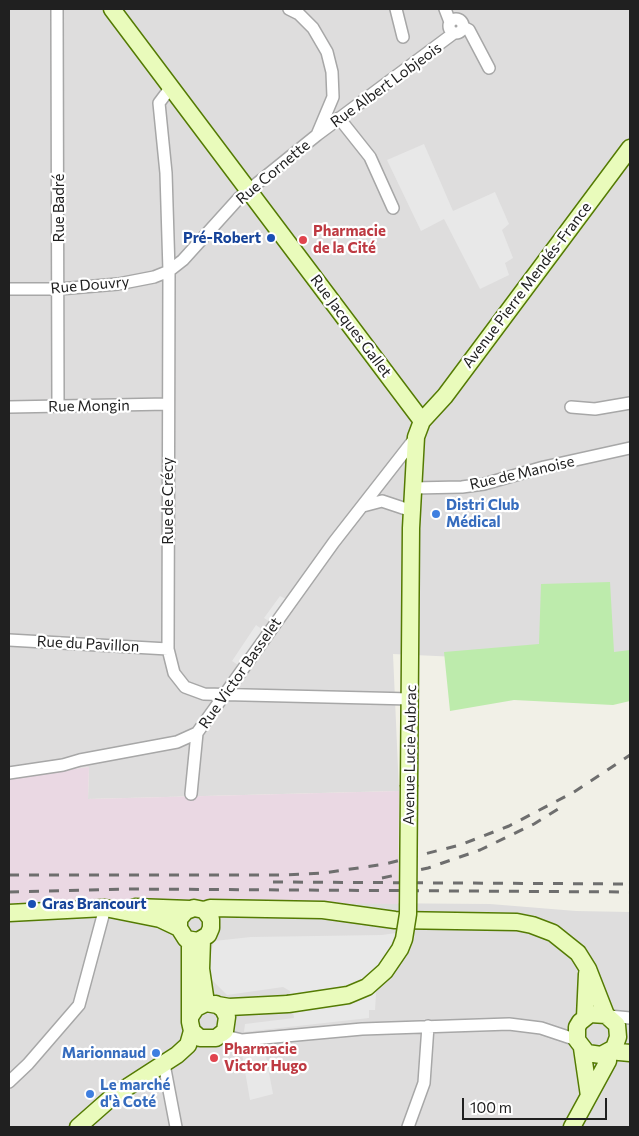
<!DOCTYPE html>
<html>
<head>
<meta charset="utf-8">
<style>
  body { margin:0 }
  #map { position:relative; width:639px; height:1136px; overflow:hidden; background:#f1f0e7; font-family:Commissioner,sans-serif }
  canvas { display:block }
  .frame { position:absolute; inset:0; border:10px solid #202020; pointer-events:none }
  .scale { position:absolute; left:462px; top:1098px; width:145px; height:22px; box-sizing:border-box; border:2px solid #202020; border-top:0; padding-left:6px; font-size:15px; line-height:18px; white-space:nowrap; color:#202020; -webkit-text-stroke:4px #fff; paint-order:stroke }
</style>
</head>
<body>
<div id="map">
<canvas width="639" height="1136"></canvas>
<div class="frame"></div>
<div class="scale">100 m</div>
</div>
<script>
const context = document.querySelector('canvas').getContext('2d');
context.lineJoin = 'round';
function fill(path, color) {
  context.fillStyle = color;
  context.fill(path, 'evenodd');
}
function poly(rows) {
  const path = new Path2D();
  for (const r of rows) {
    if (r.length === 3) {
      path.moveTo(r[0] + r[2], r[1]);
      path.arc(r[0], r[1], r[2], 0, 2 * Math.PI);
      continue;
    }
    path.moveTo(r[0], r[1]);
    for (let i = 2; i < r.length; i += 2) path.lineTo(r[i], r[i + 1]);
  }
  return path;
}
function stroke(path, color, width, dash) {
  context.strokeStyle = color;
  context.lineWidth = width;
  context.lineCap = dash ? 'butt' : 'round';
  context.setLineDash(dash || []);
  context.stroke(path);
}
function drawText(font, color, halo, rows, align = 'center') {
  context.font = font + ' Commissioner,sans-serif';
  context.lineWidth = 4.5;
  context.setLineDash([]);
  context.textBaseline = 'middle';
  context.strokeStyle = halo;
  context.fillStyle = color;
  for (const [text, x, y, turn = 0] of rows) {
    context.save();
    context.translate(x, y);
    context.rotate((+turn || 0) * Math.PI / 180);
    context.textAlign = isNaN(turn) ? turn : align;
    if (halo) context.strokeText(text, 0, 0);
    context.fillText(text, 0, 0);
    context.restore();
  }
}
fill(poly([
  [9,9,630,9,630,665,393,654,399,791,88,799,89,767,9,777],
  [110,901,490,904,576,911,630,912,630,1127,9,1127,9,904]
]), '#dedddd');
fill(poly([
  [89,767,88,799,399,791,398,904,110,901,9,904,9,777]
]), '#ead8e3');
fill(poly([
  [610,582,614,652,630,650,630,701,613,705,514,700,450,711,444,652,539,644,541,584]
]), '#bdebac');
fill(poly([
  [424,144,453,211,495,192,509,224,502,230,513,258,505,263,509,275,480,289,444,219,421,231,387,160],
  [280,596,286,599,270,622,264,618],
  [256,625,263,630,238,665,232,661],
  [396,933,386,956,371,973,376,994,375,1010,369,1010,369,1018,244,1032,245,1024,294,1018,290,991,283,987,227,995,211,979,208,962,214,941,251,937,382,935],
  [264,1046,273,1094,250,1100,241,1048]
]), '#e8e8e8');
const street = poly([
  [57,9,58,407],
  [396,9,403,37],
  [445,9,450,22],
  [456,26,7],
  [463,27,469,30,489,68],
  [171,87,159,103,166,173,169,271,168,649,174,673,185,687,204,694,411,699],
  [339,118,370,157,393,208],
  [317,135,454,33],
  [9,289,59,289,118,284,154,277,169,271,183,260,239,198,317,135,333,97,332,72,327,52,313,28,299,14,289,9],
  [9,407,168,404],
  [571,407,595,409,630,403],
  [413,488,462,487,484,484,544,467,630,448],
  [363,506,382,501,412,511],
  [9,640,168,649],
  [9,773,63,765,80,760,177,742,197,733,334,542,416,437],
  [191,794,197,733],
  [609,1016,630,1018],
  [221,1035,242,1040,362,1029,509,1024,541,1028,577,1040],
  [164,1064,176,1127],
  [9,1082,28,1064,79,1005,105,908],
  [408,1127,424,1083,428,1026]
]);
const secondary = poly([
  [112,9,422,421],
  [409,785,411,528,416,437,422,421,445,396,630,148],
  [135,907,190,909],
  [204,910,211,919,211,928,208,935,198,941,186,939,179,928,179,919,186,911,194,908,204,910,210,908,323,910,395,920,517,922,532,925,553,933,578,953,588,969,606,1015,617,1025,618,1037,614,1048,601,1055,587,1053,577,1040,577,1027,580,1022,590,1014,606,1015],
  [9,913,105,908,160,919,179,928],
  [202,940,201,969,206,1003],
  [190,941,190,1022,192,1031,200,1038,216,1038,225,1031,227,1017,223,1009,216,1004],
  [190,1017,196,1008,206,1003,229,1007,288,1004],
  [585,1017,587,974],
  [582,1048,589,1096],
  [609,1051,630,1053],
  [78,1127,112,1097,177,1055,188,1045,192,1031],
  [572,1127,608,1061,608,1052]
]);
stroke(street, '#a7a7a7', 14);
stroke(secondary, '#547b03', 19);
stroke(street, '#fff', 11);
stroke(secondary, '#e9fbbb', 16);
stroke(poly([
  [9,875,284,875,324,873,385,864,460,845,509,826,574,792,630,755],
  [382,878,428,868,480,850,534,824,566,804],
  [273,882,630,884],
  [9,892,127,889,630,892]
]), '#6e6e6e', 3, [10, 10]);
const secondaryBridge = poly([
  [288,1004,348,995,367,987,385,971,400,949,404,939,408,914,409,785]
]);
stroke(secondaryBridge, '#547b03', 19, []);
stroke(secondaryBridge, '#e9fbbb', 16);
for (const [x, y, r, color] of [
  [271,238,5,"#1a4fb4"],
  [303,240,5,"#e0444e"],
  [436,514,5,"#3f7fe0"],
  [32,904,5,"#1a4fb4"],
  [156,1053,5,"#3f7fe0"],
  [214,1058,5,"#e0444e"],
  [90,1094,5,"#3f7fe0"]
]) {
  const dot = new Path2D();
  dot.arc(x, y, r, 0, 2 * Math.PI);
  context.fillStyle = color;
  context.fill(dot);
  stroke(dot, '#fff', 2);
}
drawText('15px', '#202020', '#fff', [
  ["Rue Albert Lobjeois",386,85,-36],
  ["Rue Cornette",273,172,-40],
  ["Rue Badré",59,208,-90],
  ["Rue Douvry",90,285,-5],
  ["Avenue Pierre Mendés-France",527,285,-53],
  ["Rue Jacques Gallet",351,326,53],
  ["Rue Mongin",89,406,-1],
  ["Rue de Manoise",522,473,-13],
  ["Rue de Crécy",168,501,-90],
  ["Rue du Pavillon",88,644,3],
  ["Rue Victor Basselet",240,673,-55],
  ["Avenue Lucie Aubrac",410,755,-89]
]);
drawText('bold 15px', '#be3a42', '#fff', [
  ["Pharmacie",313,231],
  ["de la Cité",313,248],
  ["Pharmacie",224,1049],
  ["Victor Hugo",224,1066]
], 'left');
drawText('bold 15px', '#164399', '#fff', [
  ["Pré-Robert",261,238],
  ["Gras Brancourt",42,904,"left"]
], 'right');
drawText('bold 15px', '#366cbe', '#fff', [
  ["Distri Club",446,505],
  ["Médical",446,522],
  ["Marionnaud",146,1053,"right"],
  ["Le marché",100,1085],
  ["d'à Coté",100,1102]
], 'left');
</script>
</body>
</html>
